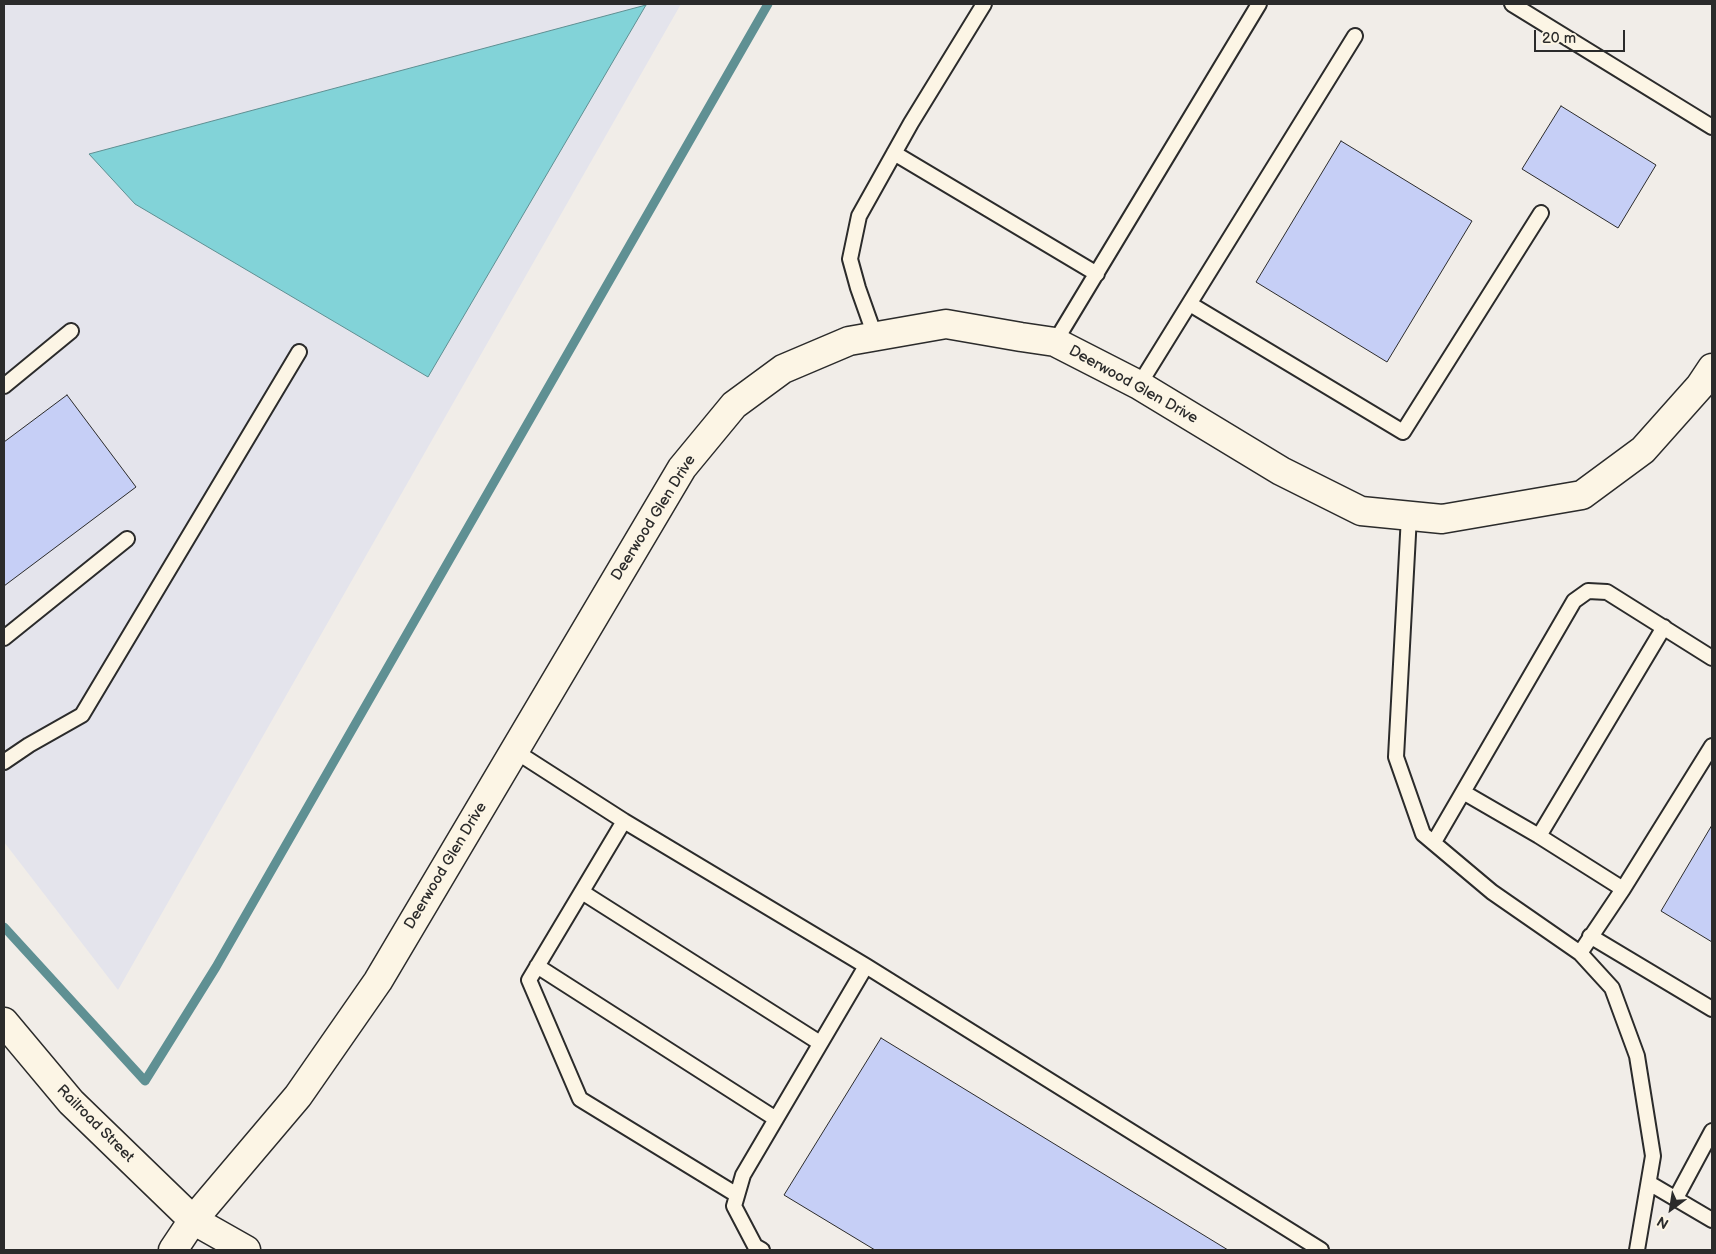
<!DOCTYPE html>
<html>
<head>
<meta charset="utf-8">
<style>
  body { margin:0 }
  #map { position:relative; width:1716px; height:1254px; overflow:hidden; background:#f1ede8; font-family:"Balsamiq Sans",sans-serif }
  canvas { display:block }
  .frame { position:absolute; inset:0; border:5px solid #2b2b2b; pointer-events:none }
  .north { position:absolute; left:1646px; top:1184px; width:50px; height:50px; -webkit-text-stroke:4px #fcf5e5; paint-order:stroke; rotate:211deg; font-size:14px; font-weight:700; line-height:20px; text-align:center; color:#2b2b2b }
  .north::after { content:''; display:block; margin:auto; width:18px; height:22px; background:#2b2b2b; clip-path:polygon(50% 0,100% 100%,50% 72%,0 100%) }
  .scale { position:absolute; left:1534px; top:30px; width:91px; height:22px; box-sizing:border-box; border:2px solid #2b2b2b; border-top:0; padding-left:6px; font-size:15px; line-height:18px; white-space:nowrap; color:#2b2b2b; -webkit-text-stroke:4px #fcf5e5; paint-order:stroke }
</style>
</head>
<body>
<div id="map">
<canvas width="1716" height="1254"></canvas>
<div class="frame"></div>
<div class="north">N</div>
<div class="scale">20 m</div>
</div>
<script>
const context = document.querySelector('canvas').getContext('2d');
context.lineJoin = 'round';
function fill(path, color) {
  context.fillStyle = color;
  context.fill(path, 'evenodd');
}
function poly(rows) {
  const path = new Path2D();
  for (const r of rows) {
    path.moveTo(r[0], r[1]);
    for (let i = 2; i < r.length; i += 2) path.lineTo(r[i], r[i + 1]);
  }
  return path;
}
function stroke(path, color, width, dash) {
  context.strokeStyle = color;
  context.lineWidth = width;
  context.lineCap = dash ? 'butt' : 'round';
  context.setLineDash(dash || []);
  context.stroke(path);
}
function drawText(font, color, halo, rows, align = 'center') {
  context.font = font + ' "Balsamiq Sans",sans-serif';
  context.lineWidth = 4;
  context.setLineDash([]);
  context.textBaseline = 'middle';
  context.strokeStyle = halo;
  context.fillStyle = color;
  for (const [text, x, y, turn = 0] of rows) {
    context.save();
    context.translate(x, y);
    context.rotate((+turn || 0) * Math.PI / 180);
    context.textAlign = isNaN(turn) ? turn : align;
    if (halo) context.strokeText(text, 0, 0);
    context.fillText(text, 0, 0);
    context.restore();
  }
}
fill(poly([
  [4,4,681,4,118,990,4,842]
]), '#e4e4ec');
const water = poly([
  [646,5,428,377,135,204,89,154,646,5]
]);
fill(water, '#82d3d8');
stroke(water, '#5f9093', 1);
stroke(poly([
  [4,927,145,1081,216,967,768,4]
]), '#5f9093', 9);
const building = poly([
  [1561,106,1656,165,1618,228,1522,169,1561,106],
  [1341,141,1472,221,1387,362,1256,282,1341,141],
  [67,395,136,487,4,586,4,442,67,395],
  [1712,825,1712,942,1661,911,1712,825],
  [881,1038,1228,1250,875,1250,784,1195,881,1038]
]);
fill(building, '#c6cff6');
stroke(building, '#2b2b2b', 1);
const lane = poly([
  [1512,4,1712,127],
  [894,153,1097,274],
  [1190,304,1403,432,1541,213],
  [875,336,858,288,850,259,859,216,911,123,984,4],
  [1055,342,1259,4],
  [1139,385,1355,36],
  [4,386,71,331],
  [1409,516,1396,757,1423,834,1492,892,1580,953,1612,988,1637,1056,1653,1156,1637,1250],
  [4,638,127,539],
  [515,751,624,821,866,966,1321,1250],
  [4,762,29,745,82,715,299,352],
  [1463,792,1539,836,1664,627],
  [624,821,529,980,580,1099,737,1195],
  [1539,836,1623,889],
  [1434,842,1574,601,1588,591,1607,592,1712,658],
  [582,892,820,1043],
  [1590,936,1712,1009],
  [1580,953,1623,889,1712,746],
  [537,966,776,1119],
  [1649,1183,1712,1220],
  [1676,1198,1712,1131],
  [762,1250,755,1246,734,1206,743,1175,866,966]
]);
const secondary = poly([
  [4,1022,71,1102,193,1220,246,1250],
  [173,1250,193,1220,298,1096,378,981,682,468,734,405,783,369,849,341,946,324,1021,337,1055,342,1139,385,1281,471,1361,511,1442,519,1582,495,1643,450,1700,386,1712,368]
]);
stroke(lane, '#2b2b2b', 18);
stroke(secondary, '#2b2b2b', 31);
stroke(lane, '#fcf5e5', 14);
stroke(secondary, '#fcf5e5', 28);
drawText('15px', '#2b2b2b', '#fcf5e5', [
  ["Deerwood Glen Drive",1133,385,29],
  ["Deerwood Glen Drive",654,518,-58],
  ["Deerwood Glen Drive",446,866,-59],
  ["Railroad Street",95,1124,45]
]);
</script>
</body>
</html>
